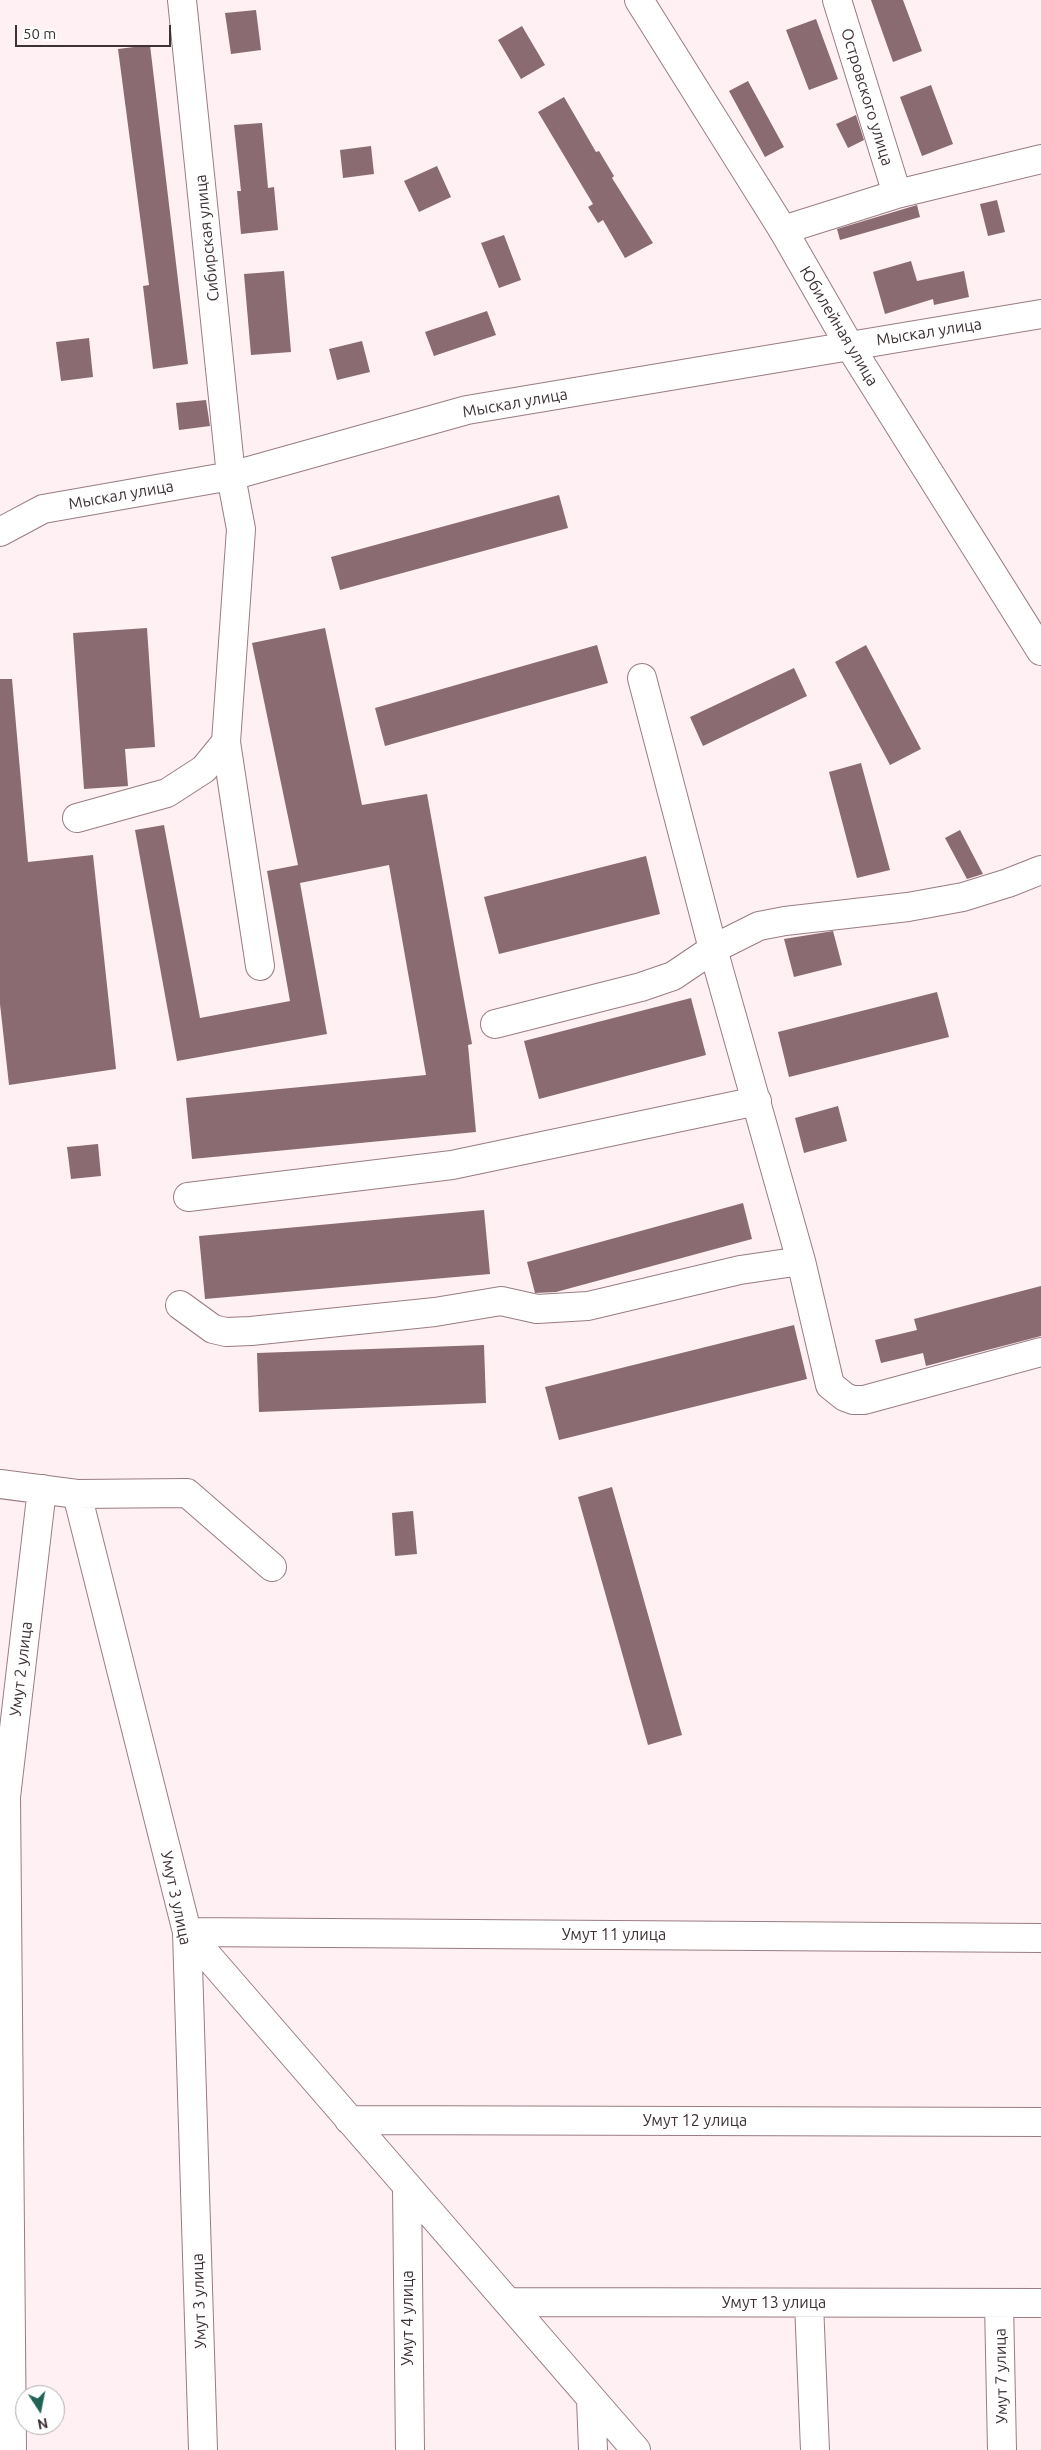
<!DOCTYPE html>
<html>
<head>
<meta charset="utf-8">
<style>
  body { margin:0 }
  #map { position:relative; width:1041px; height:2450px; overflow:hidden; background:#fef0f3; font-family:Ubuntu,sans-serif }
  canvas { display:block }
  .north { position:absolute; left:15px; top:2385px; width:50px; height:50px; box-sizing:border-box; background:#fff; border:1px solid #b1adad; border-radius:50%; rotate:169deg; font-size:14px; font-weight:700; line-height:20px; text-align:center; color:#3d3133 }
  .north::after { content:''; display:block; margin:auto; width:18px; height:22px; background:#206354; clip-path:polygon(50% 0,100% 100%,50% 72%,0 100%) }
  .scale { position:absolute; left:15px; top:25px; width:156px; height:22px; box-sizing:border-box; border:2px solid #3d3133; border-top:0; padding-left:6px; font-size:15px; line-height:18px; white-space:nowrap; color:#3d3133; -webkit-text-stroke:4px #fff; paint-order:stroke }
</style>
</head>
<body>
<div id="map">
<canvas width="1041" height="2450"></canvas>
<div class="north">N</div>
<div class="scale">50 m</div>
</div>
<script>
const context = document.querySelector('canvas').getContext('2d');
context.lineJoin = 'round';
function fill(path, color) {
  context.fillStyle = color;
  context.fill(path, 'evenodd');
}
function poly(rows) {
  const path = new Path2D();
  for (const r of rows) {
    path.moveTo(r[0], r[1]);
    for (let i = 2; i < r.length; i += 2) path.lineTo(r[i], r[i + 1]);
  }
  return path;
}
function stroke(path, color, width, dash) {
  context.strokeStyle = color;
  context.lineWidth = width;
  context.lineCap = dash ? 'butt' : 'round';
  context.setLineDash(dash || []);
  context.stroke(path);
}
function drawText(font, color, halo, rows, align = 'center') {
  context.font = font + ' Ubuntu,sans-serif';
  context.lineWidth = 5;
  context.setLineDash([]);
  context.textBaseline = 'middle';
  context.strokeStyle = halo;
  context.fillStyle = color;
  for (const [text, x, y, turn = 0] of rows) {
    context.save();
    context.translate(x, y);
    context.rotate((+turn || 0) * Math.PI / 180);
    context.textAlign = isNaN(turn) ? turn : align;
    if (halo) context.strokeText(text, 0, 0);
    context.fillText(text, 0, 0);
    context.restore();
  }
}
fill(poly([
  [871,0,903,0,922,51,893,62],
  [256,10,261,50,231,54,225,13],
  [816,19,838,79,809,90,786,30],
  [522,26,545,65,521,79,498,40],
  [150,45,188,364,153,369,143,286,149,285,118,49],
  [748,81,784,147,765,157,729,91],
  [931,85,953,144,922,156,900,97],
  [564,97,596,152,599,151,614,176,612,178,653,243,625,258,603,220,598,223,588,207,593,204,538,112],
  [856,115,864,140,848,148,836,124],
  [262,123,268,188,274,187,278,230,241,234,237,191,241,191,234,125],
  [371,146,374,174,343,178,340,150],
  [437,166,451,197,419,212,404,181],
  [997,200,1005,232,988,236,980,204],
  [917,205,920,217,840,240,837,229],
  [504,235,521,280,499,288,481,243],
  [911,261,917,281,964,271,969,297,934,305,933,299,885,314,873,272],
  [284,271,291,352,251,355,244,274],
  [487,311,496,335,434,356,425,332],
  [89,338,93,377,61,381,56,342],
  [362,341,370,372,337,380,329,349],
  [206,400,210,426,179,430,176,403],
  [559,495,568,528,340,590,331,557],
  [147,628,155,747,125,749,128,786,84,789,73,633],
  [325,628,362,805,427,794,472,1044,468,1045,476,1132,192,1159,186,1098,426,1075,389,865,300,883,327,1034,177,1061,135,830,164,825,200,1018,290,1001,267,871,298,865,252,643],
  [597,645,608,683,385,746,375,708],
  [866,645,921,749,890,765,835,662],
  [794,668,807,696,703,746,690,717],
  [0,679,12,679,28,862,93,855,116,1069,9,1085,0,1004],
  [861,763,890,870,857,878,829,772],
  [960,830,983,874,967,879,945,838],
  [646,856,660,914,499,954,484,897],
  [833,931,842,965,794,977,784,939],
  [937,992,949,1037,789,1077,778,1032],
  [691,998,706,1055,539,1099,524,1041],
  [838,1106,847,1141,804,1153,795,1118],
  [98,1144,101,1176,71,1179,67,1147],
  [743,1203,752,1239,556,1292,535,1293,527,1262],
  [484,1210,490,1274,205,1299,199,1236],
  [1041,1286,1041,1336,926,1366,923,1353,881,1363,875,1340,917,1330,914,1319],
  [794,1325,807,1379,559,1440,545,1387],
  [484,1345,486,1403,259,1412,257,1353],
  [612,1487,682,1735,648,1745,578,1497],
  [413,1511,417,1554,395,1556,392,1513]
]), '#896b71');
const minor = poly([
  [837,0,897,194],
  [783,230,897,194,1041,159],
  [0,532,43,509,231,476,467,410,1041,314],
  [642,678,713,949,801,1261,830,1385,845,1397,853,1400,864,1400,1041,1352],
  [226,742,260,966],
  [77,818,167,793,204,769,226,742,241,529,231,476,182,0],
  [495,1024,641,987,673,976,713,949,759,926,785,921,908,907,963,897,1008,883,1041,870],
  [188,1197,452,1165,757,1101],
  [180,1305,213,1329,226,1332,251,1331,435,1312,501,1301,537,1309,588,1306,740,1270,801,1261],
  [0,1484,77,1494,187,1932,203,2450],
  [77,1494,187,1493,272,1567],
  [187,1932,1041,1938],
  [187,1932,636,2450],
  [349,2120,1041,2122],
  [407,2187,410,2450],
  [508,2302,1041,2303],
  [809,2303,815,2450],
  [999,2303,1002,2450],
  [591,2399,593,2450],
  [12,2450,6,1797,42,1489]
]);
const major = poly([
  [639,0,783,230,849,345,1041,651]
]);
stroke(minor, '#9a7c82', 30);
stroke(major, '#9a7c82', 30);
stroke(minor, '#fff', 28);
stroke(major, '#fff', 28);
drawText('16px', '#3d3133', '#fff', [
  ["Островского улица",867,97,73],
  ["Сибирская улица",207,238,-96],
  ["Юбилейная улица",839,326,59],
  ["Мыскал улица",929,332,-9],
  ["Мыскал улица",515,403,-10],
  ["Мыскал улица",121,495,-10],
  ["Умут 2 улица",21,1669,-83],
  ["Умут 3 улица",176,1898,78],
  ["Умут 11 улица",614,1935],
  ["Умут 12 улица",695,2121],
  ["Умут 3 улица",199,2301,-92],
  ["Умут 13 улица",774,2303],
  ["Умут 4 улица",408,2318,-90],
  ["Умут 7 улица",1001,2376,-91]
]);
</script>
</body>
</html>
